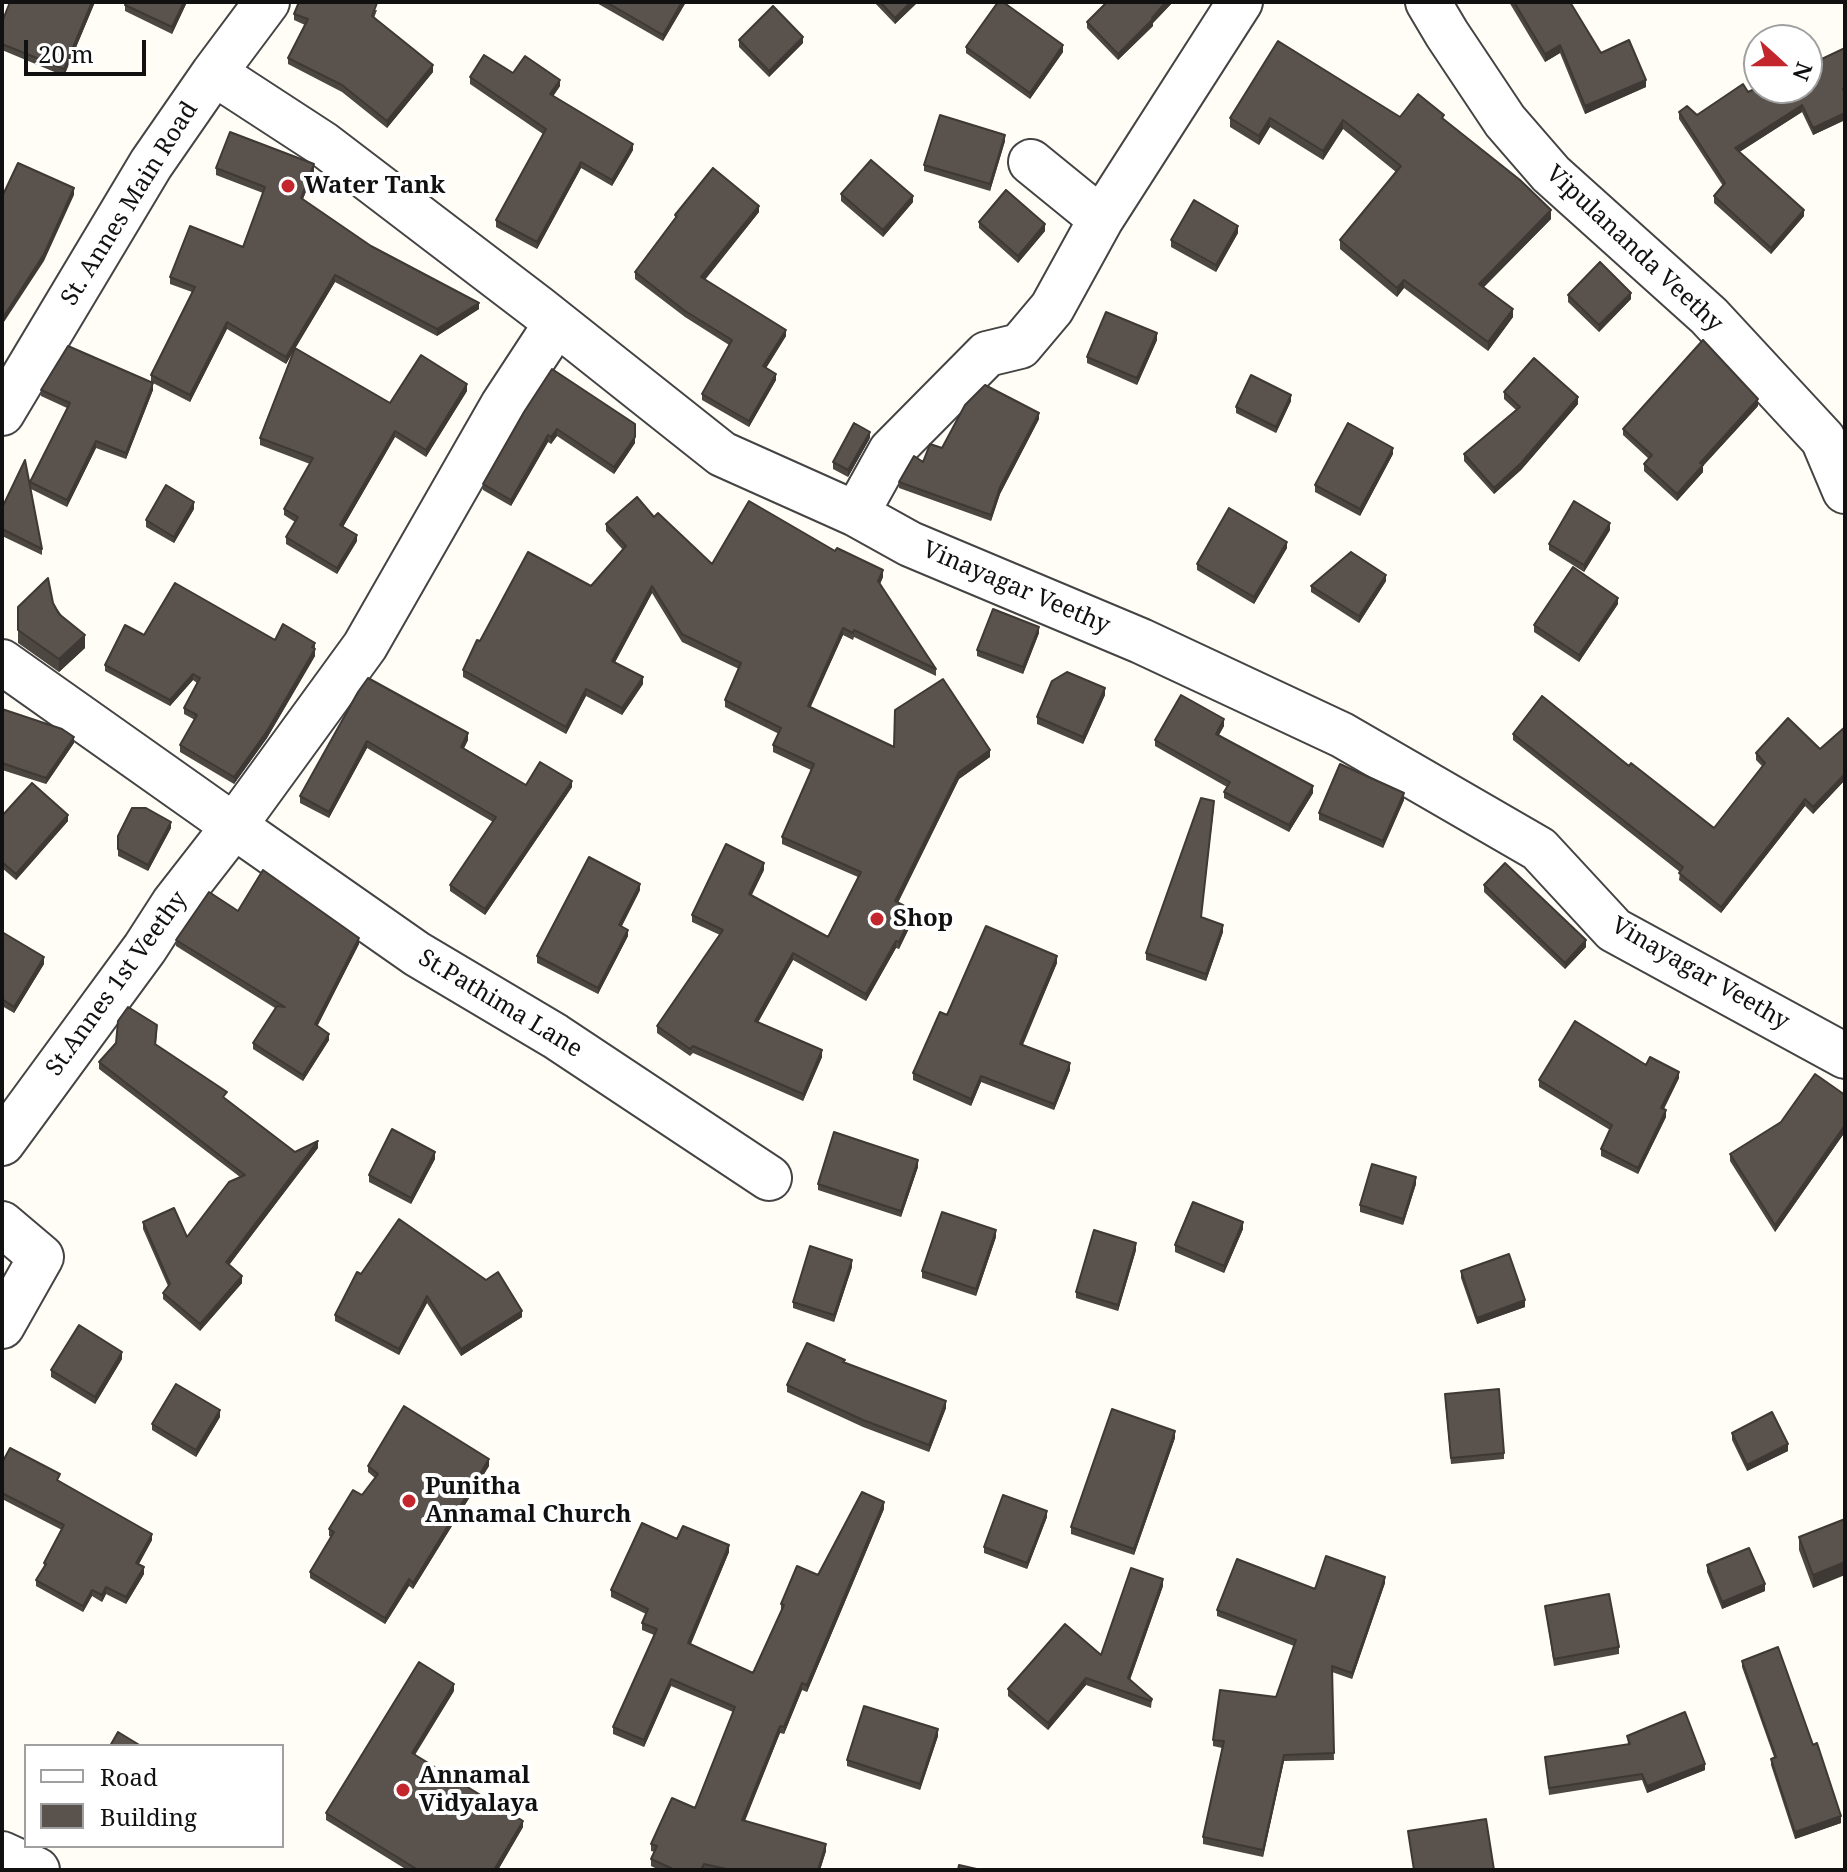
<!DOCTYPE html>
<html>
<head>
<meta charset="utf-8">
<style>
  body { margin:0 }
  #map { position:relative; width:1847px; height:1872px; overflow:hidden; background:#fffdf5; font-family:"Noto Serif",serif }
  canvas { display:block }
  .frame { position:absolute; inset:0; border:4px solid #111; pointer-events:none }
  .legend { position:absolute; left:24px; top:1744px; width:260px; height:104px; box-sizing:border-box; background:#fff; border:2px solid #a0a0a0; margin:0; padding:10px 14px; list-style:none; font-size:24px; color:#111 }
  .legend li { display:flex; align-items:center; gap:16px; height:40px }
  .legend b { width:40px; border:2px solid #a0a0a0 }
  .north { position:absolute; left:1743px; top:24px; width:80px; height:80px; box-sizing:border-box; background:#fff; border:2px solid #a0a0a0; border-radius:50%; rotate:111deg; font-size:22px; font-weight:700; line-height:32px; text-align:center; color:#111 }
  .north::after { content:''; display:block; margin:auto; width:28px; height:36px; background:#c4262e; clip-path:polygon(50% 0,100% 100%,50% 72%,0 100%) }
  .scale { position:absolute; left:24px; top:40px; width:122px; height:36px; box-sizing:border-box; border:4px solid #111; border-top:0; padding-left:10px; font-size:24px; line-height:28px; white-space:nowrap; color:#111; -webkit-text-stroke:6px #fff; paint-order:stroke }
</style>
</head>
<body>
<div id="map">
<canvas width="1847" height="1872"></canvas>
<div class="frame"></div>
<ul class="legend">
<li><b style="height:10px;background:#fff"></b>Road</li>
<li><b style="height:22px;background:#5a524d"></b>Building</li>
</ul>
<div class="north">N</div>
<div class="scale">20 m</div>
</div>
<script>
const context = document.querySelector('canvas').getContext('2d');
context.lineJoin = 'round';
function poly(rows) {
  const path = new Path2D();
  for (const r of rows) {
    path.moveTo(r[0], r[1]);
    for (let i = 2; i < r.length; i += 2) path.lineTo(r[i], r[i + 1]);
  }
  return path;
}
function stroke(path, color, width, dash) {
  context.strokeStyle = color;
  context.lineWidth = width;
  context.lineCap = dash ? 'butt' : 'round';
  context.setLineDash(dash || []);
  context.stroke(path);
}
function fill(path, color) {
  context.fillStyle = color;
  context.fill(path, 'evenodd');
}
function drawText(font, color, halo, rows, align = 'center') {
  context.font = font + ' "Noto Serif",serif';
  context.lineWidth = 8;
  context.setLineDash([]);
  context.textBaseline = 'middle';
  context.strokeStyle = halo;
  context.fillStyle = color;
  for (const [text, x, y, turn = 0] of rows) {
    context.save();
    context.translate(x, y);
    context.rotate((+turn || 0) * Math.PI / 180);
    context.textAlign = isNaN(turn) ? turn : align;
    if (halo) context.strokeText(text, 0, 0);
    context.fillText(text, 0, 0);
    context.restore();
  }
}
const minor = poly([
  [1428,2,1447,34,1505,121,1551,174,1709,316,1823,439,1845,491],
  [214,73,323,144,538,308,722,454,856,514,910,544,1141,641,1342,735,1539,849,1614,930,1845,1056],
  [1031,162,1101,219],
  [2,413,151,164,214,73,267,2],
  [856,514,891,451,987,354,1020,346,1052,308,1101,219,1240,2],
  [2,662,234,826,365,646,503,405,556,324],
  [2,1143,145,948,174,903,234,826,417,954,555,1036,769,1178],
  [2,1224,41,1257,2,1326],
  [2,1854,37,1870]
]);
stroke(minor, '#444', 48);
stroke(minor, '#fff', 44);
fill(poly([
  [8,2,95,2,64,76,2,50,2,22,10,3],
  [187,2,172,34,125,11,125,5],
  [595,2,686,2,663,41],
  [874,2,918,2,895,24],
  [1107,2,1173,2,1153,23,1153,26,1118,60,1087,28,1087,22],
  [1509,2,1570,2,1601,53,1646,87,1585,114,1560,53,1545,62],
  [377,10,374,18,433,72,387,128,342,92,288,64,288,58,305,25,294,20,294,14],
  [739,40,803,43,769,77,739,47],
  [966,47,1063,52,1030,99,966,53],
  [1845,48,1845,120,1813,135,1802,112,1739,152,1804,216,1771,254,1714,203,1714,196,1723,186,1679,119,1679,112,1697,115],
  [513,73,560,86,553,96,633,150,612,186,581,168,537,249,496,227,496,220,543,134,470,84,470,77],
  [1400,117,1444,120,1551,219,1484,287,1513,317,1488,351,1404,288,1397,297,1340,249,1340,240,1396,172,1343,129,1323,160,1270,127,1259,145,1230,127,1230,118],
  [1005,141,990,191,924,171,924,165],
  [216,168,314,171,303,199,371,246,479,309,437,336,335,282,295,348,390,403,467,391,426,457,395,437,343,527,357,541,337,574,286,544,286,537,295,522,284,515,284,509,310,464,260,445,260,438,294,349,286,364,227,329,190,402,151,382,151,375,192,292,170,284,170,277,243,247,263,193,216,175],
  [841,194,913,202,883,237,841,201],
  [759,212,705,280,786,336,766,368,776,380,749,427,702,400,702,394,729,345,685,317,635,279,635,272,675,218,675,215],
  [979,222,1045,231,1018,263,979,228],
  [1238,233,1216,272,1171,247,1171,240],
  [1568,295,1631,299,1599,332,1568,302],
  [1157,340,1137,385,1087,363,1087,357],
  [41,390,153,390,126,459,96,448,67,507,31,489,42,549,42,555,2,536,2,508,30,482,67,408,41,396],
  [1504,392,1578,404,1521,470,1494,494,1464,461,1464,454,1516,410,1504,399],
  [1291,401,1276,433,1236,413,1236,407],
  [1758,406,1703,466,1703,472,1677,501,1644,471,1644,464,1649,459,1623,435,1623,429],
  [524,412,635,443,614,474,557,436,551,444,548,442,511,506,483,490,483,484],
  [1039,419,1000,494,991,521,899,488,899,482,942,448],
  [870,438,848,477,833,469,833,462],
  [1393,454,1360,516,1315,492,1315,485],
  [194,509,174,543,146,527,146,520],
  [654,517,712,564,835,551,883,577,880,584,936,669,936,676,854,637,853,640,843,635,810,707,894,747,990,757,959,779,898,903,914,918,899,949,896,948,866,1001,793,960,758,1022,822,1057,803,1101,693,1053,690,1056,657,1033,657,1026,720,935,692,922,692,915,764,870,751,895,828,937,858,877,782,844,782,837,811,770,773,752,773,745,779,734,725,707,725,700,739,669,682,642,652,593,615,662,643,684,622,715,586,696,566,734,463,677,463,670,480,641,591,586,623,550,606,531,606,524],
  [1610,530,1584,572,1549,550,1549,544],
  [1287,548,1254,604,1197,570,1197,564],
  [1386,581,1359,623,1311,592,1311,586],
  [53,603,85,648,59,672,18,643,18,607],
  [1618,604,1579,662,1534,632,1534,625],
  [1039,633,1023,674,977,656,977,650],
  [144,635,275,640,315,643,315,656,267,738,234,784,180,752,180,745,195,720,184,714,184,708,197,683,193,680,170,706,105,671,105,665],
  [358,692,468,740,464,748,526,785,572,787,485,915,450,891,450,885,493,822,367,748,329,818,300,803,300,796],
  [1105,695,1083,744,1037,724,1037,717],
  [2,709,74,743,46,784,2,770],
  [1224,726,1219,735,1313,793,1289,832,1224,798,1224,792,1227,787,1155,746,1155,740],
  [1845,727,1845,780,1813,814,1805,806,1721,913,1679,880,1680,872,1513,740,1513,734,1629,766,1714,828,1762,766,1756,760,1756,753,1820,749],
  [1404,800,1383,848,1319,820,1319,813],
  [1214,807,1201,918,1223,932,1206,981,1146,960,1146,953],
  [2,816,68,821,16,880,2,868],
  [171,828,148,871,118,856,118,836],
  [1484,885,1586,947,1565,969,1484,892],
  [640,890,622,926,628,936,598,994,537,963,537,956],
  [238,911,359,944,317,1026,329,1040,303,1081,253,1049,253,1043,275,1008,176,946,176,940],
  [2,932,44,964,14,1013,2,1006],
  [1057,963,1023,1045,1070,1070,1054,1110,981,1082,971,1106,913,1080,913,1073,947,1015],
  [157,1031,156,1045,295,1152,318,1148,229,1265,242,1283,200,1331,163,1299,163,1293,168,1286,143,1229,143,1222,187,1237,240,1177,99,1069,99,1062],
  [1646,1065,1679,1078,1664,1109,1666,1117,1638,1174,1601,1156,1601,1149,1610,1130,1539,1087,1539,1080],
  [1845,1095,1845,1132,1775,1232,1730,1161,1730,1154],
  [435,1159,411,1204,369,1182,369,1175],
  [918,1167,901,1217,818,1190,818,1184],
  [1416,1184,1403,1225,1360,1212,1360,1205],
  [1243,1229,1224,1273,1175,1252,1175,1245],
  [996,1237,976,1296,922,1278,922,1271],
  [1136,1250,1118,1311,1076,1298,1076,1292],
  [852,1267,834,1322,793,1308,793,1302],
  [1461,1271,1525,1307,1477,1324,1461,1278],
  [361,1274,522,1317,461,1356,427,1303,399,1355,335,1321,335,1315],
  [122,1359,95,1404,51,1377,51,1370],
  [787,1385,946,1408,929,1452,863,1427,787,1392],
  [1445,1400,1504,1453,1504,1459,1451,1464],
  [220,1417,196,1457,152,1430,152,1424],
  [1732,1433,1788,1451,1747,1471,1732,1440],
  [1175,1438,1134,1555,1071,1534,1071,1527],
  [2,1463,60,1481,152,1540,139,1564,144,1574,126,1604,106,1594,102,1602,92,1596,83,1612,36,1586,36,1580,44,1567,44,1563,62,1530,2,1499],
  [368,1466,489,1466,413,1589,409,1586,385,1624,310,1578,310,1572,331,1537,329,1536,329,1529,362,1495,375,1478,368,1472],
  [884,1509,807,1692,802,1690,784,1734,780,1733,745,1821,826,1851,820,1870,659,1870,651,1866,651,1859,655,1852,651,1851,651,1844,695,1808,733,1712,671,1686,644,1747,613,1734,613,1727,654,1635,642,1630,642,1623,646,1614,611,1597,611,1590,677,1539,729,1552,691,1644,753,1673,781,1611,781,1604,818,1575],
  [1047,1517,1027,1569,984,1553,984,1547],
  [1845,1519,1813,1588,1799,1550,1799,1537],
  [1707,1565,1765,1591,1722,1609,1707,1572],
  [1385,1583,1352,1679,1332,1672,1334,1760,1284,1761,1263,1857,1203,1844,1203,1837,1222,1748,1213,1746,1213,1740,1276,1697,1294,1646,1217,1616,1217,1610,1315,1589],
  [1163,1586,1130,1680,1152,1699,1151,1708,1086,1685,1048,1730,1008,1696,1008,1689,1101,1655],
  [1545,1606,1619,1647,1619,1654,1554,1666],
  [1742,1661,1841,1823,1795,1839,1771,1765,1771,1759,1774,1757,1742,1667],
  [454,1691,415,1755,523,1827,498,1870,407,1870,326,1820,326,1813],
  [938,1736,920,1790,847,1766,847,1760],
  [1627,1736,1705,1770,1647,1793,1642,1780,1549,1795,1545,1757,1628,1744]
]), '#4d4742');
fill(poly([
  [92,2,95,2,64,76,64,69],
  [184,2,187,2,172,34,172,27],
  [682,2,686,2,663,41,663,35],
  [911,2,918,2,895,24,895,18],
  [1166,2,1173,2,1153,23,1153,26,1118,60,1118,54],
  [803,37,803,43,769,77,769,71],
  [1063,45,1063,52,1030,99,1030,93],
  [1560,45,1560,53,1545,62,1545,54],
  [433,65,433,72,387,128,387,121],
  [560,80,560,86,550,101,550,94],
  [1646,80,1646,87,1585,114,1585,106],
  [1802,105,1802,112,1735,155,1735,148],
  [1845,113,1845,120,1813,135,1813,128],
  [1270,118,1270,127,1259,145,1259,136],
  [1343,120,1343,129,1323,160,1323,151],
  [1005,135,1005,141,990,191,990,184],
  [633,144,633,150,612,186,612,180],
  [581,162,581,168,537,249,537,242],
  [314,164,314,171,301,204,301,198],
  [74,188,74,195,44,261,2,325,2,319],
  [913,196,913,202,883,237,883,230],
  [759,206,759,212,701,284,701,277],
  [1551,210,1551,219,1479,292,1479,284],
  [1804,210,1804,216,1771,254,1771,248],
  [1045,224,1045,231,1018,263,1018,256],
  [1238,226,1238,233,1216,272,1216,265],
  [335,275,335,282,286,364,286,357],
  [1404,280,1404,288,1397,297,1397,288],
  [1631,293,1631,299,1599,332,1599,325],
  [479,303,479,309,437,336,437,329],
  [1513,309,1513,317,1488,351,1488,342],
  [227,322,227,329,190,402,190,395],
  [786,330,786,336,763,373,763,366],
  [1157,333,1157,340,1137,385,1137,378],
  [776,374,776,380,749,427,749,421],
  [153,383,153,390,126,459,126,453],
  [467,384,467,391,426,457,426,450],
  [1291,395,1291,401,1276,433,1276,427],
  [1578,397,1578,404,1521,470,1494,494,1494,488],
  [1758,399,1758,406,1703,466,1703,472,1677,501,1677,494,1700,463],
  [1039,413,1039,419,1000,494,991,521,991,515,1000,487],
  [557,429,557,436,551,444,551,437],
  [395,431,395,437,340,532,340,525],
  [870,432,870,438,848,477,848,470],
  [548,435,548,442,511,506,511,500],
  [635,437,635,443,614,474,614,467],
  [96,441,96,448,67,507,67,500],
  [1393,448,1393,454,1360,516,1360,509],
  [194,502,194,509,174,543,174,537],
  [1610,523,1610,530,1584,572,1584,565],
  [357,535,357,541,337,574,337,568],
  [1287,542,1287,548,1254,604,1254,597],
  [883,570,883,577,878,588,878,581],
  [1386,575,1386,581,1359,623,1359,616],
  [652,586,652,593,612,668,612,661],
  [1618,598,1618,604,1579,662,1579,655],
  [1039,627,1039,633,1023,674,1023,667],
  [843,628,843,635,808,713,808,706],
  [85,635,85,648,59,672,59,659],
  [315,649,315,656,267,738,234,784,234,777],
  [193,674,193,680,170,706,170,700],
  [643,677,643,684,622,715,622,708],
  [1105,688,1105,695,1083,744,1083,737],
  [586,689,586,696,566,734,566,727],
  [1224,719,1224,726,1216,740,1216,734],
  [468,733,468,740,461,754,461,747],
  [74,737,74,743,46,784,46,778],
  [367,741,367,748,329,818,329,812],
  [990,750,990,757,959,779,895,908,895,901,959,772],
  [1845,774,1845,780,1813,814,1813,807],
  [572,781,572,787,485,915,485,909],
  [1313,786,1313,793,1289,832,1289,825],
  [1404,793,1404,800,1383,848,1383,841],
  [1805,799,1805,806,1721,913,1721,907],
  [68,815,68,821,16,880,16,874],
  [171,822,171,828,148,871,148,865],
  [764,863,764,870,749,901,749,894],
  [640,884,640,890,619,931,619,925],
  [914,911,914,918,899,949,899,942],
  [1223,925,1223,932,1206,981,1206,974],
  [628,930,628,936,598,994,598,988],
  [359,938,359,944,315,1031,315,1024],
  [1586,940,1586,947,1565,969,1565,963],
  [896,941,896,948,866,1001,866,994],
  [793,953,793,960,755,1028,755,1021],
  [1057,956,1057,963,1020,1050,1020,1044],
  [44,957,44,964,14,1013,14,1007],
  [329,1034,329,1040,303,1081,303,1075],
  [822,1050,822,1057,803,1101,803,1094],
  [1070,1063,1070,1070,1054,1110,1054,1104],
  [1679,1072,1679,1078,1661,1114,1661,1108],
  [981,1076,981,1082,971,1106,971,1099],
  [1666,1110,1666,1117,1638,1174,1638,1168],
  [1845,1125,1845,1132,1775,1232,1775,1225],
  [318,1141,318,1148,226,1269,226,1262],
  [435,1152,435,1159,411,1204,411,1198],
  [918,1160,918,1167,901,1217,901,1211],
  [1416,1177,1416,1184,1403,1225,1403,1219],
  [1243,1222,1243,1229,1224,1273,1224,1266],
  [996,1230,996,1237,976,1296,976,1289],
  [1136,1243,1136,1250,1118,1311,1118,1305],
  [852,1260,852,1267,834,1322,834,1315],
  [242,1276,242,1283,200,1331,200,1324],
  [427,1296,427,1303,399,1355,399,1349],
  [1525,1300,1525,1307,1477,1324,1477,1318],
  [522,1311,522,1317,461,1356,461,1349],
  [122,1352,122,1359,95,1404,95,1397],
  [946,1401,946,1408,929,1452,929,1445],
  [220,1410,220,1417,196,1457,196,1450],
  [1175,1431,1175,1438,1134,1555,1134,1549],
  [1788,1444,1788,1451,1747,1471,1747,1465],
  [489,1459,489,1466,413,1589,413,1583],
  [884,1502,884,1509,807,1692,807,1685],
  [1047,1511,1047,1517,1027,1569,1027,1563],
  [152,1534,152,1540,136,1569,136,1563],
  [729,1545,729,1552,688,1650,688,1643],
  [1845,1562,1845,1575,1813,1588,1813,1575],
  [144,1567,144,1574,126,1604,126,1597],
  [1385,1577,1385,1583,1352,1679,1352,1673],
  [409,1579,409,1586,385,1624,385,1618],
  [1163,1579,1163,1586,1128,1685,1128,1678],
  [1765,1584,1765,1591,1722,1609,1722,1602],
  [106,1587,106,1594,102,1602,102,1595],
  [92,1590,92,1596,83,1612,83,1606],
  [1086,1678,1086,1685,1048,1730,1048,1723],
  [671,1679,671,1686,644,1747,644,1740],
  [802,1683,802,1690,784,1734,784,1727],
  [454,1684,454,1691,412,1759,412,1753],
  [780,1726,780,1733,742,1827,742,1820],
  [938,1729,938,1736,920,1790,920,1784],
  [1284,1755,1284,1761,1263,1857,1263,1850],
  [1705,1764,1705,1770,1647,1793,1647,1786],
  [1841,1816,1841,1823,1795,1839,1795,1832],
  [523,1821,523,1827,498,1870,494,1870],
  [826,1844,826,1851,820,1870,818,1870]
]), '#3f3936');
const building = poly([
  [10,2,92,2,64,69,2,44,2,22,10,2],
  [126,2,184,2,172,27,125,5,126,2],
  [299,2,374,2,377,3,372,16,433,65,387,121,342,85,288,58,308,19,294,14,299,2],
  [606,2,682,2,663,35,606,2],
  [880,2,911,2,895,18,880,2],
  [998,2,1003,2,1063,45,1030,93,966,47,998,2],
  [1107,2,1166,2,1152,18,1153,19,1118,54,1087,22,1107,2],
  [1514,2,1570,2,1601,53,1629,40,1646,80,1585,106,1560,45,1545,54,1514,2],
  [773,6,803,37,769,71,739,40,773,6],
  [1278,41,1400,117,1418,94,1444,115,1442,118,1520,180,1551,210,1479,284,1513,309,1488,342,1404,280,1397,288,1340,240,1401,166,1343,120,1323,151,1270,118,1259,136,1230,118,1278,41],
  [1845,48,1845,89,1843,89,1845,94,1845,113,1813,128,1802,105,1735,148,1804,210,1771,248,1714,196,1725,183,1679,112,1687,106,1697,115,1743,84,1748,92,1759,87,1807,88,1807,66,1845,48],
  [484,55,513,73,525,56,560,80,550,94,633,144,612,180,581,162,537,242,496,220,546,129,470,77,484,55],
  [940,115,1005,135,990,184,924,165,940,115],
  [230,132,314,164,301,198,371,246,479,303,437,329,335,275,286,357,227,322,190,395,151,375,195,287,170,277,190,226,243,247,265,187,216,168,230,132],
  [871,160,913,196,883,230,841,194,871,160],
  [18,163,74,188,44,254,2,319,2,197,18,163],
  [713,168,759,206,701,277,786,330,763,366,776,374,749,421,702,394,732,340,685,311,635,272,677,216,675,215,713,168],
  [1006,190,1045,224,1018,256,979,222,1006,190],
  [1194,200,1238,226,1216,265,1171,240,1194,200],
  [1600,262,1631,293,1599,325,1568,295,1600,262],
  [1106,312,1157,333,1137,378,1087,357,1106,312],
  [1703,340,1758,399,1700,463,1703,465,1677,494,1644,464,1652,455,1623,429,1703,340],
  [68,346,153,383,126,453,96,441,67,500,30,482,70,403,41,390,68,346],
  [295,348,390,403,421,355,467,384,426,450,395,431,340,525,357,535,337,568,286,537,298,517,284,509,313,458,260,438,295,348],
  [1534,358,1578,397,1521,463,1494,488,1464,454,1520,407,1504,392,1534,358],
  [552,369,635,424,635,437,614,467,557,429,551,437,548,435,511,500,483,484,524,412,552,369],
  [1251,375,1291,395,1276,427,1236,407,1251,375],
  [985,385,1039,413,1000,487,991,515,899,482,914,456,923,462,930,444,942,448,965,405,985,385],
  [854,423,870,432,848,470,833,462,854,423],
  [1348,423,1393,448,1360,509,1315,485,1348,423],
  [25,460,42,549,2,529,2,508,25,460],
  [166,485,194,502,174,537,146,520,166,485],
  [637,497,654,517,658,513,712,564,749,501,835,551,837,548,883,570,878,581,936,669,854,630,853,633,843,628,808,706,894,747,895,710,943,679,990,750,959,772,895,901,914,911,899,942,896,941,866,994,793,953,755,1021,822,1050,803,1094,693,1046,690,1049,657,1026,723,930,692,915,726,844,764,863,749,894,828,937,861,872,782,837,814,764,773,745,781,728,725,700,741,663,682,634,652,586,612,661,643,677,622,708,586,689,566,727,463,670,477,640,480,641,528,552,591,586,626,546,606,524,637,497],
  [1574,501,1610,523,1584,565,1549,544,1574,501],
  [1229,508,1287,542,1254,597,1197,564,1229,508],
  [1351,552,1386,575,1359,616,1311,586,1351,552],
  [1573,567,1618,598,1579,655,1534,625,1573,567],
  [48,578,53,603,59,614,85,635,59,659,18,630,18,607,48,578],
  [175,583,275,640,283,624,315,643,312,647,315,649,267,731,234,777,180,745,197,715,184,708,200,678,193,674,170,700,105,665,125,625,144,635,175,583],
  [993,609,1039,627,1023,667,977,650,993,609],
  [1067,672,1105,688,1083,737,1037,717,1052,681,1067,672],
  [368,678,468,733,461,747,526,785,540,762,572,781,485,909,450,885,496,817,367,741,329,812,300,796,358,692,368,678],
  [1181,695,1224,719,1216,734,1313,786,1289,825,1224,792,1230,782,1155,740,1181,695],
  [1542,696,1629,766,1631,763,1714,828,1765,763,1756,753,1788,718,1820,749,1845,727,1845,774,1813,807,1805,799,1721,907,1679,873,1683,867,1513,734,1542,696],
  [2,709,62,729,74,737,46,778,2,763,2,709],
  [1340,764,1404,793,1383,841,1319,813,1340,764],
  [32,783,68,815,16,874,2,862,2,816,32,783],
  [1201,798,1214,801,1201,917,1223,925,1206,974,1146,953,1201,798],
  [132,808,146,808,171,822,148,865,118,849,118,836,132,808],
  [589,857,640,884,619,925,628,930,598,988,537,956,589,857],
  [1505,863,1586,940,1565,963,1484,885,1505,863],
  [263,870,359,938,315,1024,329,1034,303,1075,253,1043,277,1006,285,1007,176,940,209,892,238,911,263,870],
  [986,926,1057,956,1020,1044,1070,1063,1054,1104,981,1076,971,1099,913,1073,940,1012,947,1015,986,926],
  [2,932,44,957,14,1007,2,999,2,932],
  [128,1007,157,1025,155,1044,227,1092,223,1097,295,1152,318,1141,226,1262,242,1276,200,1324,163,1293,170,1284,143,1222,174,1208,187,1237,229,1182,245,1175,99,1062,116,1043,118,1021,128,1007],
  [1575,1021,1646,1065,1650,1057,1679,1072,1661,1108,1666,1110,1638,1168,1601,1149,1612,1125,1539,1080,1575,1021],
  [1815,1074,1845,1095,1845,1125,1775,1225,1730,1154,1781,1122,1815,1074],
  [392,1129,435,1152,411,1198,369,1175,392,1129],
  [834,1132,918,1160,901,1211,818,1184,834,1132],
  [1372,1164,1416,1177,1403,1219,1360,1205,1372,1164],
  [1193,1202,1243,1222,1224,1266,1175,1245,1193,1202],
  [942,1212,996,1230,976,1289,922,1271,942,1212],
  [399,1219,486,1280,498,1272,522,1311,461,1349,427,1296,399,1349,335,1315,357,1272,361,1274,399,1219],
  [1094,1230,1136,1243,1118,1305,1076,1292,1094,1230],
  [810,1246,852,1260,834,1315,793,1302,810,1246],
  [1509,1254,1525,1300,1477,1318,1461,1271,1509,1254],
  [79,1325,122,1352,95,1397,51,1370,79,1325],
  [807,1343,845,1360,843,1362,946,1401,929,1445,863,1420,787,1385,807,1343],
  [176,1384,220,1410,196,1450,152,1424,176,1384],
  [1499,1389,1504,1453,1451,1458,1445,1394,1499,1389],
  [404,1406,489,1459,413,1583,409,1579,385,1618,310,1572,334,1532,329,1529,353,1490,362,1495,378,1474,368,1466,404,1406],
  [1112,1409,1175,1431,1134,1549,1071,1527,1112,1409],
  [1772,1412,1788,1444,1747,1465,1732,1433,1772,1412],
  [10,1448,60,1474,57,1480,152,1534,136,1563,144,1567,126,1597,106,1587,102,1595,92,1590,83,1606,36,1580,46,1564,44,1563,64,1525,2,1493,2,1463,10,1448],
  [862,1492,884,1502,807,1685,802,1683,784,1727,780,1726,742,1820,826,1844,818,1870,731,1870,704,1864,701,1870,675,1870,651,1859,657,1846,651,1844,672,1798,695,1808,735,1707,671,1679,644,1740,613,1727,657,1629,642,1623,648,1609,611,1590,642,1523,677,1539,683,1526,729,1545,688,1643,753,1673,784,1605,781,1604,797,1566,818,1575,862,1492],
  [1003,1495,1047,1511,1027,1563,984,1547,1003,1495],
  [1845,1519,1845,1562,1813,1575,1799,1537,1845,1519],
  [1749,1548,1765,1584,1722,1602,1707,1565,1749,1548],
  [1326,1556,1385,1577,1352,1673,1332,1666,1334,1753,1284,1755,1263,1850,1203,1837,1224,1741,1213,1740,1220,1690,1276,1697,1296,1640,1217,1610,1237,1559,1315,1589,1326,1556],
  [1131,1568,1163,1579,1128,1678,1152,1699,1151,1701,1086,1678,1048,1723,1008,1689,1065,1624,1101,1655,1131,1568],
  [1609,1594,1619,1647,1554,1659,1545,1606,1609,1594],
  [1778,1647,1813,1745,1817,1743,1841,1816,1795,1832,1771,1759,1776,1757,1742,1661,1778,1647],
  [419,1662,454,1684,412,1753,523,1821,494,1870,418,1870,326,1813,419,1662],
  [864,1706,938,1729,920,1784,847,1760,864,1706],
  [1685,1712,1705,1764,1647,1786,1642,1774,1549,1788,1545,1757,1630,1744,1627,1736,1685,1712],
  [118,1732,141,1746,110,1746,118,1732],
  [1486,1819,1494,1870,1414,1870,1408,1831,1486,1819],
  [959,1865,981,1870,958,1870,959,1865]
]);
fill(building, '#5a524d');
stroke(building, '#3f3936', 2);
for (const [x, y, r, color] of [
  [288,186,8,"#c4262e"],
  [877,919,8,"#c4262e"],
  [409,1501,8,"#c4262e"],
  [403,1790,8,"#c4262e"]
]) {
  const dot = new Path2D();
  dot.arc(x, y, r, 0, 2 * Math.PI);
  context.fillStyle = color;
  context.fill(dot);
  stroke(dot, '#fff', 3);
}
drawText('bold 24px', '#111', '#fff', [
  ["Water Tank",304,186],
  ["Shop",893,919],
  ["Punitha",425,1487],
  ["Annamal Church",425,1515],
  ["Annamal",419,1776],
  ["Vidyalaya",419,1804]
], 'left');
drawText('24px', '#111', '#fff', [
  ["St. Annes Main Road",130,204,-58],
  ["Vipulananda Veethy",1634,249,43],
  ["Vinayagar Veethy",1016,588,23],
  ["Vinayagar Veethy",1700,974,30],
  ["St.Annes 1st Veethy",117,984,-54],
  ["St.Pathima Lane",500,1004,31]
]);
</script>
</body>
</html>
